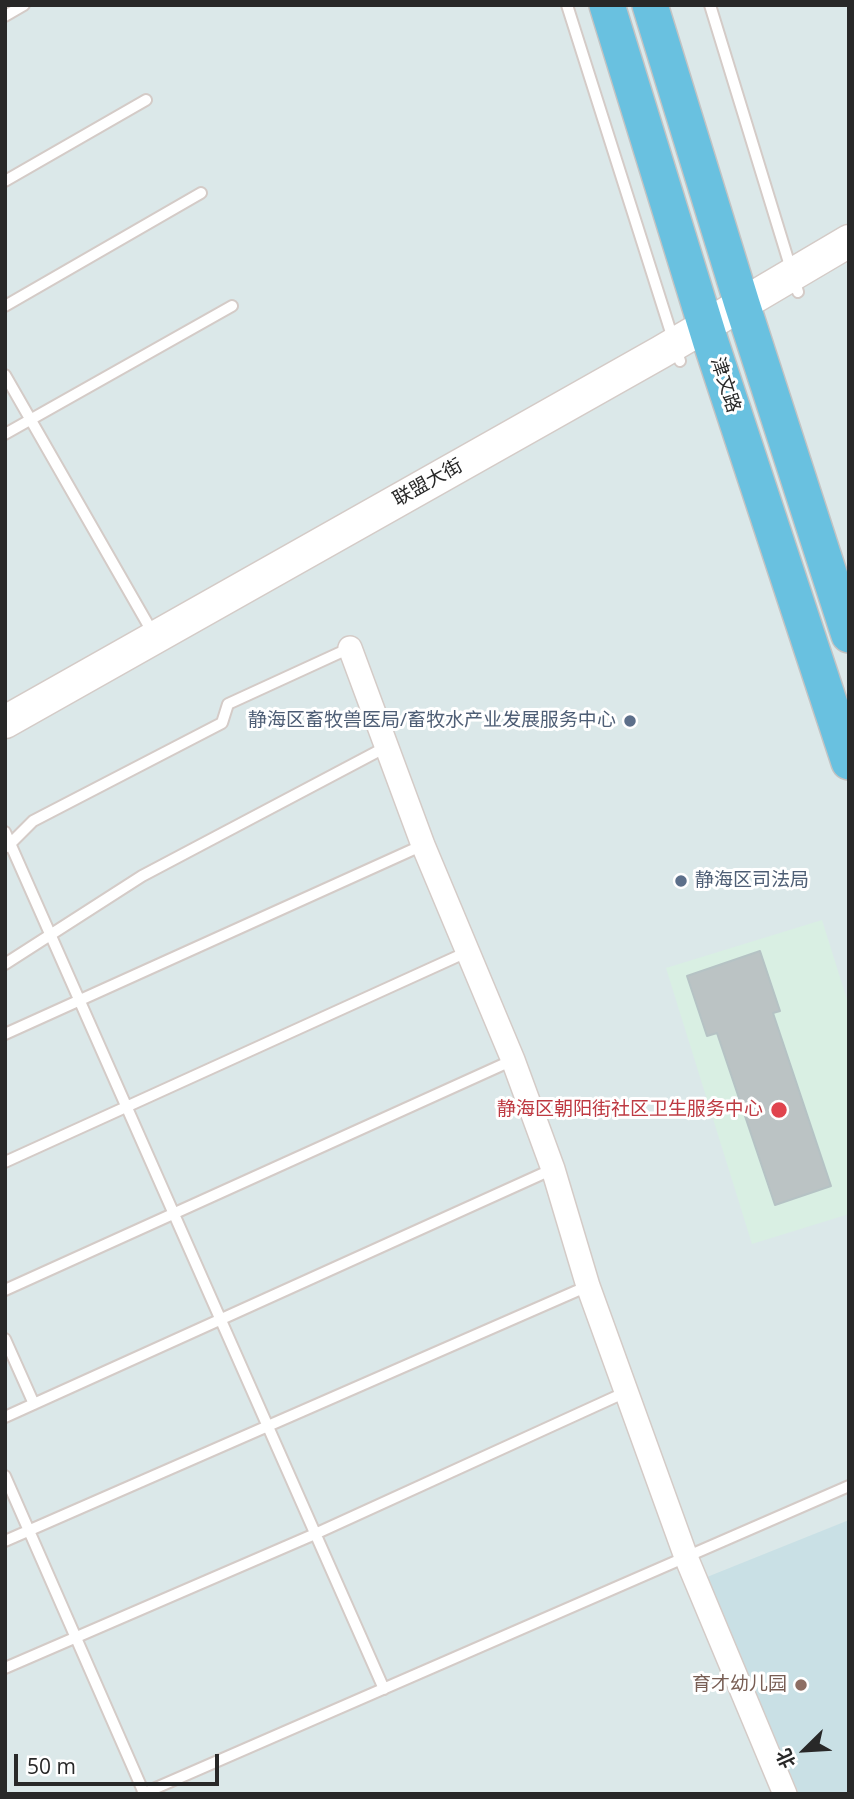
<!DOCTYPE html>
<html>
<head>
<meta charset="utf-8">
<style>
  body { margin:0 }
  #map { position:relative; width:854px; height:1799px; overflow:hidden; background:#dbe8e9; font-family:"Open Sans","Noto Sans SC",sans-serif }
  canvas { display:block }
  .frame { position:absolute; inset:0; border:7px solid #282828; pointer-events:none }
  .north { position:absolute; left:770px; top:1715px; width:70px; height:70px; -webkit-text-stroke:5px #fff; paint-order:stroke; rotate:246deg; font-size:19px; font-weight:700; line-height:28px; text-align:center; color:#282828 }
  .north::after { content:''; display:block; margin:auto; width:24px; height:32px; background:#282828; clip-path:polygon(50% 0,100% 100%,50% 72%,0 100%) }
  .scale { position:absolute; left:14px; top:1754px; width:205px; height:32px; box-sizing:border-box; border:4px solid #282828; border-top:0; padding-left:9px; font-size:21px; line-height:24px; white-space:nowrap; color:#282828; -webkit-text-stroke:5px #fff; paint-order:stroke }
</style>
</head>
<body>
<div id="map">
<canvas width="854" height="1799"></canvas>
<div class="frame"></div>
<div class="north">北</div>
<div class="scale">50 m</div>
</div>
<script>
const context = document.querySelector('canvas').getContext('2d');
context.lineJoin = 'round';
function fill(path, color) {
  context.fillStyle = color;
  context.fill(path, 'evenodd');
}
function poly(rows) {
  const path = new Path2D();
  for (const r of rows) {
    path.moveTo(r[0], r[1]);
    for (let i = 2; i < r.length; i += 2) path.lineTo(r[i], r[i + 1]);
  }
  return path;
}
function stroke(path, color, width, dash) {
  context.strokeStyle = color;
  context.lineWidth = width;
  context.lineCap = dash ? 'butt' : 'round';
  context.setLineDash(dash || []);
  context.stroke(path);
}
function drawText(font, color, halo, rows, align = 'center') {
  context.font = font + ' "Open Sans","Noto Sans SC",sans-serif';
  context.lineWidth = 6;
  context.setLineDash([]);
  context.textBaseline = 'middle';
  context.strokeStyle = halo;
  context.fillStyle = color;
  for (const [text, x, y, turn = 0] of rows) {
    context.save();
    context.translate(x, y);
    context.rotate((+turn || 0) * Math.PI / 180);
    context.textAlign = isNaN(turn) ? turn : align;
    if (halo) context.strokeText(text, 0, 0);
    context.fillText(text, 0, 0);
    context.restore();
  }
}
fill(poly([
  [849,1520,849,1794,799,1794,707,1577]
]), '#c9e0e5');
fill(poly([
  [822,920,849,1006,849,1214,752,1244,666,968]
]), '#d9efe3');
const building = poly([
  [760,951,780,1011,773,1013,831,1186,775,1205,717,1033,707,1036,687,976,760,951]
]);
fill(building, '#bbc3c4');
stroke(building, '#b5c2c4', 2);
const service = poly([
  [567,5,680,361],
  [710,5,798,292],
  [5,16,24,5],
  [5,181,146,100],
  [5,306,201,193],
  [5,375,154,635],
  [5,434,232,306],
  [5,832,384,1689],
  [7,847,33,821,222,723,228,704,350,648],
  [5,964,142,876,386,747],
  [5,1034,423,845],
  [5,1162,467,952],
  [5,1290,513,1060],
  [5,1339,34,1404],
  [5,1417,553,1169],
  [5,1476,144,1793],
  [5,1541,588,1286],
  [5,1668,315,1534,626,1392],
  [142,1794,849,1486]
]);
const minor = poly([
  [350,648,423,845,513,1060,553,1169,588,1286,686,1557,785,1794]
]);
const secondary = poly([
  [5,722,661,352,849,241]
]);
const primary = poly([
  [607,5,711,343,849,762],
  [650,5,742,304,849,635]
]);
stroke(service, '#d4cbc7', 14);
stroke(minor, '#d4cbc7', 26);
stroke(secondary, '#d4cbc7', 35);
stroke(primary, '#c3c3c3', 38);
stroke(service, '#fff', 10);
stroke(minor, '#fff', 23);
stroke(secondary, '#fff', 32);
stroke(primary, '#69c1e0', 35);
for (const [x, y, r, color] of [
  [630,721,7,"#5c6f8a"],
  [681,881,7,"#5c6f8a"],
  [779,1110,9,"#e0444e"],
  [801,1685,7,"#8d6e63"]
]) {
  const dot = new Path2D();
  dot.arc(x, y, r, 0, 2 * Math.PI);
  context.fillStyle = color;
  context.fill(dot);
  stroke(dot, '#fff', 2.5);
}
drawText('19px', '#282828', '#fff', [
  ["津文路",725,385,72],
  ["联盟大街",428,483,-29]
]);
drawText('19px', '#4e5e75', '#fff', [
  ["静海区畜牧兽医局/畜牧水产业发展服务中心",616,721],
  ["静海区司法局",695,881,"left"]
], 'right');
drawText('19px', '#be3a42', '#fff', [
  ["静海区朝阳街社区卫生服务中心",763,1110]
], 'right');
drawText('19px', '#785e54', '#fff', [
  ["育才幼儿园",787,1685]
], 'right');
</script>
</body>
</html>
